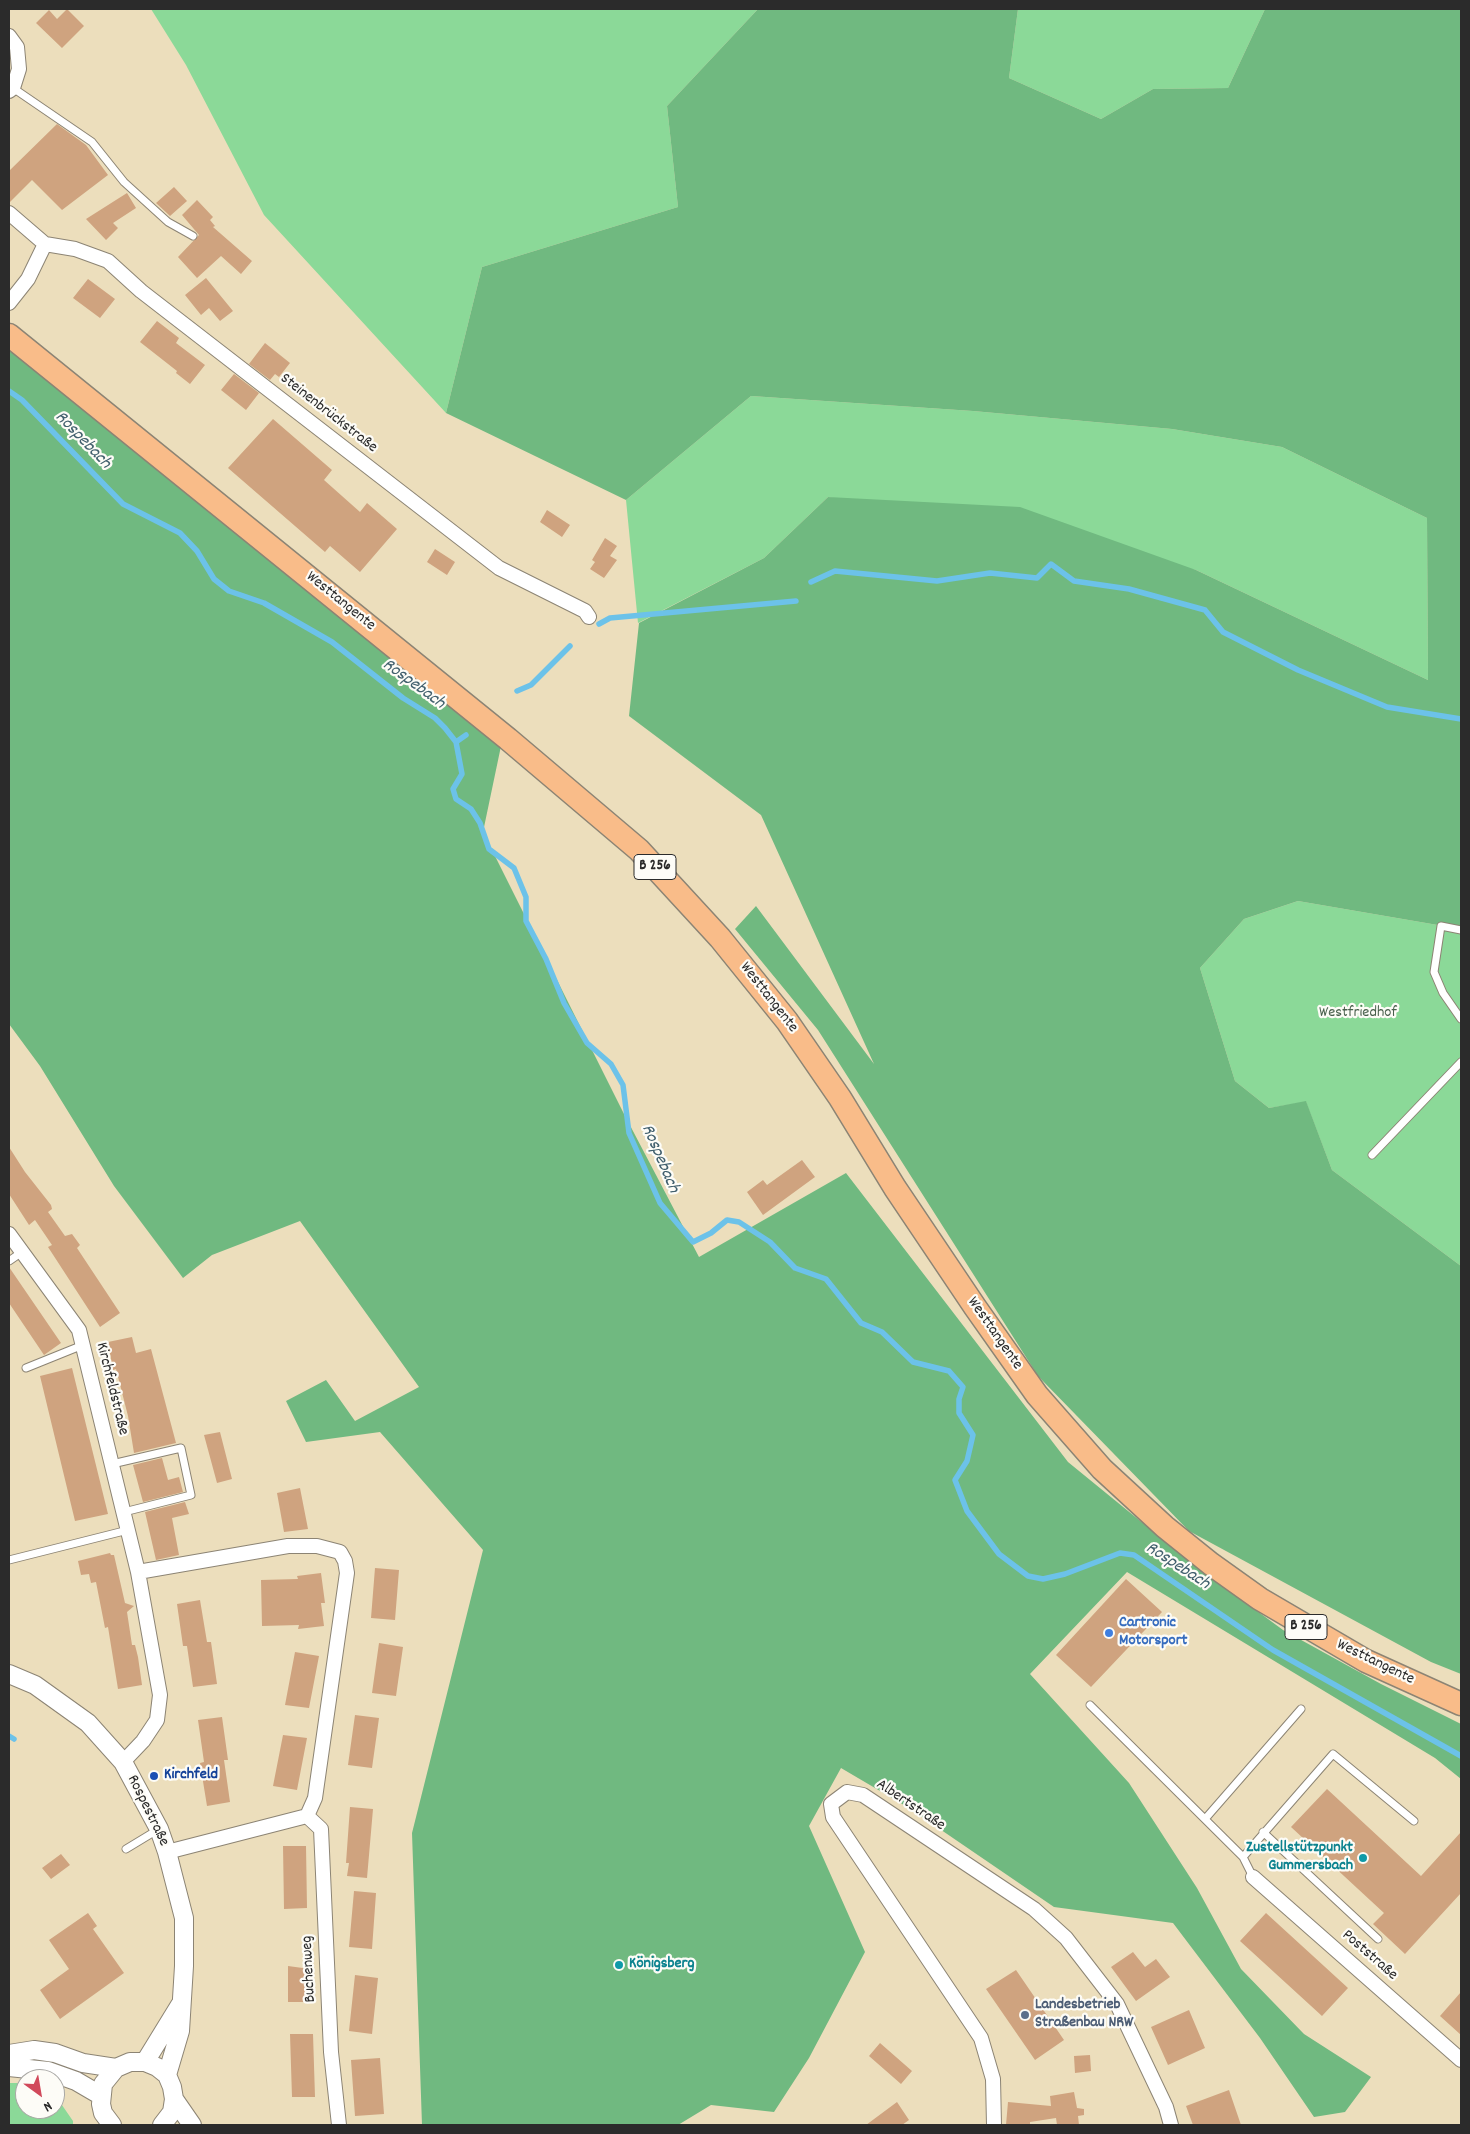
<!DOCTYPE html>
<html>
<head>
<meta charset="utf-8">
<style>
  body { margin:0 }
  #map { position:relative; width:1470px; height:2134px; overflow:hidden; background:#ecdebc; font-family:Dekko,sans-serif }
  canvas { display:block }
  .frame { position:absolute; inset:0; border:10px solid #2b2b2b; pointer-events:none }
  .north { position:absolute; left:15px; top:2069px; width:50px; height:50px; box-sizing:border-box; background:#fdfcf7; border:1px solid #a9a8a5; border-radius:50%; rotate:148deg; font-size:14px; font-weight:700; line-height:20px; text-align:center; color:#2b2b2b }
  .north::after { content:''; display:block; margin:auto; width:18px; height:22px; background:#d1495b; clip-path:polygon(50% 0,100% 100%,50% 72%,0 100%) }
</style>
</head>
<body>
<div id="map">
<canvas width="1470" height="2134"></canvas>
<div class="frame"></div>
<div class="north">N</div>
</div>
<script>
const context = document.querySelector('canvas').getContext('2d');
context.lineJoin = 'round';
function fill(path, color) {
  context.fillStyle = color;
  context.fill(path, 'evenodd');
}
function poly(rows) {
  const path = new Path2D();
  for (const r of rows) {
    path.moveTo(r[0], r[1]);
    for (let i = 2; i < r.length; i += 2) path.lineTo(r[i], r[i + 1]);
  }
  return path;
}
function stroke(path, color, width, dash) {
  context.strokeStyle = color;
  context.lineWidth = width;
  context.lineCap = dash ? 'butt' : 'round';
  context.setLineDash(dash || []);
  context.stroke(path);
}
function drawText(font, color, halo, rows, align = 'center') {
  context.font = font + ' Dekko,sans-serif';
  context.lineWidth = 4.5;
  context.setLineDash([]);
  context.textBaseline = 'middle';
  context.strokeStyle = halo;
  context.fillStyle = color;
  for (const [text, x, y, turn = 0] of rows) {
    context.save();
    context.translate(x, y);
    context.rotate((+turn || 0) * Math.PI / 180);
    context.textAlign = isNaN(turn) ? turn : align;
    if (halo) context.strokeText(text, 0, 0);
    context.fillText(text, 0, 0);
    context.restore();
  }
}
fill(poly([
  [151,9,758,9,667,106,678,207,482,267,446,413,264,215,186,65],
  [1018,9,1265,9,1228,88,1153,89,1101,119,1009,78],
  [751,396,973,411,1172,429,1282,447,1427,518,1428,680,1196,570,828,497,764,558,638,623,626,500],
  [1298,901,1461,929,1461,1266,1332,1170,1306,1102,1269,1108,1235,1081,1200,968,1244,919],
  [9,2083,25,2083,25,2109,55,2109,55,2095,73,2121,73,2125,9,2125]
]), '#8bd998');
fill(poly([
  [758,9,1018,9,1009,78,1101,119,1153,89,1228,88,1265,9,1461,9,1461,929,1298,901,1244,919,1200,968,1235,1081,1269,1108,1306,1101,1332,1170,1461,1266,1461,1674,1431,1662,1189,1531,1038,1376,818,1030,735,929,756,906,874,1064,761,815,629,716,639,623,764,558,828,497,1020,507,1196,570,1428,680,1427,518,1282,447,1172,429,973,411,751,396,626,500,446,413,482,267,678,207,667,106],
  [9,345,501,746,483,832,623,1112,699,1257,846,1173,1068,1462,1193,1564,1283,1630,1381,1684,1461,1724,1461,1779,1435,1758,1127,1572,1030,1674,1129,1783,1197,1888,1241,1969,1304,2034,1371,2077,1345,2112,1314,2117,1260,2038,1173,1923,1054,1907,909,1808,841,1768,809,1826,865,1952,809,2058,774,2112,711,2105,678,2125,422,2125,412,1833,483,1550,380,1432,306,1442,286,1401,326,1380,355,1421,419,1387,300,1221,212,1255,183,1278,114,1186,40,1066,9,1024]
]), '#70b980');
stroke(poly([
  [9,391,22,400,123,504,180,533,197,551,214,579,229,591,264,603,332,642,403,698,435,718,445,728,456,742,462,774,453,789,456,799,471,809,480,823,489,849,514,868,526,897,526,921,546,959,564,1003,587,1043,611,1064,623,1085,629,1133,660,1203,693,1242,711,1233,727,1220,739,1222,770,1242,795,1268,826,1279,861,1323,882,1332,913,1362,949,1371,963,1387,959,1399,959,1413,973,1435,967,1461,955,1480,967,1511,999,1554,1028,1576,1043,1579,1065,1574,1120,1553,1134,1555,1273,1650,1461,1756],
  [811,582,835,571,937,581,990,573,1037,578,1051,564,1074,581,1129,589,1205,610,1223,632,1298,670,1387,707,1461,719],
  [599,624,610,618,796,601],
  [517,691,531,685,570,646],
  [456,742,466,735],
  [9,1736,14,1739]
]), '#6cc2e9', 5.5);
fill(poly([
  [67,9,84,26,62,48,36,23,49,10,57,19],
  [57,124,86,145,108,175,62,210,32,180,9,203,9,171],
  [174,187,187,201,170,216,156,203],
  [127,193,136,208,113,223,118,228,106,240,86,219],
  [197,200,213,217,210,220,215,226,213,227,252,261,241,274,221,256,197,278,178,257,199,235,182,215],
  [206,278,233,311,220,321,209,308,201,315,185,295],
  [88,279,115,299,100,318,73,298],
  [157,321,179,338,176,343,205,365,190,384,176,373,177,371,140,342],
  [265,343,290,363,279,377,275,374,270,380,249,364],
  [234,374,259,393,246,410,221,390],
  [273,419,332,470,324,480,360,512,367,503,397,529,360,572,330,546,325,552,228,468],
  [547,510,570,525,562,537,540,522],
  [605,538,617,546,610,556,617,560,604,578,590,569,595,562,592,560],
  [435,549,455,562,447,575,427,562],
  [9,1147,25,1172,51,1205,52,1209,48,1212,65,1236,72,1234,80,1245,77,1248,120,1313,100,1327,48,1247,52,1245,35,1220,29,1225,9,1194],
  [802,1160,815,1177,763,1215,747,1192,763,1180,767,1185],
  [9,1267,61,1343,44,1355,9,1303],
  [132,1337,136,1353,151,1349,176,1443,134,1453,128,1416,116,1369,113,1370,108,1342],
  [72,1368,108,1514,75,1521,40,1376],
  [220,1432,232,1479,217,1483,204,1435],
  [162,1458,168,1480,179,1477,183,1492,143,1502,133,1465],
  [300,1488,308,1529,284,1532,277,1493],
  [185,1502,189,1514,172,1518,179,1555,156,1560,145,1512],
  [110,1553,111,1555,114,1555,125,1603,134,1606,127,1612,132,1645,135,1645,138,1657,142,1685,118,1689,108,1627,105,1628,96,1582,91,1583,89,1574,81,1575,78,1561],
  [375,1568,399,1570,395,1620,371,1618],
  [321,1573,325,1603,321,1603,324,1626,298,1629,299,1625,262,1626,261,1580,298,1579,297,1576],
  [1126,1579,1162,1612,1091,1687,1056,1655],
  [200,1600,207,1642,211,1642,217,1684,193,1687,187,1646,183,1646,177,1604],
  [379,1643,403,1647,396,1696,372,1693],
  [295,1652,319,1656,309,1708,285,1705],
  [355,1715,379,1718,372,1768,348,1765],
  [222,1717,228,1760,224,1760,230,1802,207,1806,200,1763,204,1762,198,1720],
  [283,1735,307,1738,297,1790,273,1786],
  [1327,1789,1421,1876,1461,1832,1461,1893,1405,1954,1373,1924,1384,1913,1291,1827],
  [350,1807,373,1809,367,1878,347,1876,349,1863,346,1863],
  [283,1846,306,1846,307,1908,284,1909],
  [61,1854,70,1865,51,1879,42,1868],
  [354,1891,376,1893,372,1949,349,1947],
  [88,1913,97,1926,93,1929,124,1973,60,2019,40,1990,69,1969,49,1940],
  [1266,1913,1348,1988,1322,2016,1240,1941],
  [1133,1952,1145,1967,1156,1959,1170,1977,1136,2001,1111,1967],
  [288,1966,310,1969,311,2002,288,2002],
  [1016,1970,1064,2040,1035,2060,986,1989],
  [355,1975,378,1978,372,2034,349,2031],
  [1461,1992,1461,2035,1440,2016],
  [1189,2010,1205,2048,1168,2065,1151,2027],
  [290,2034,313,2034,315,2097,292,2097],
  [880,2043,912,2071,901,2084,869,2056],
  [1090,2055,1091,2071,1075,2073,1074,2056],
  [380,2058,384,2114,355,2116,351,2060],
  [1229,2090,1241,2125,1193,2125,1186,2106],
  [1074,2092,1077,2108,1084,2109,1084,2115,1078,2116,1079,2125,1057,2125,1056,2118,1030,2122,1030,2125,1006,2125,1008,2102,1051,2106,1050,2096],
  [897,2102,909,2120,902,2125,866,2125]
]), '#cfa37f');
const service = poly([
  [13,88,92,142,124,182,168,222,193,236],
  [1461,930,1441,926,1434,972,1443,993,1461,1019],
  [1372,1155,1461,1062],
  [9,1261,22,1252],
  [26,1368,83,1345],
  [112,1464,181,1448,191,1495,124,1512],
  [9,1560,128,1530],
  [1090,1705,1243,1857],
  [1205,1819,1301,1709],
  [1263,1832,1378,1939],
  [126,1849,159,1829],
  [1253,1877,1243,1857,1333,1754,1414,1821]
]);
const minor = poly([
  [9,36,17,47,19,69,13,88,9,91],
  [9,213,45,244,28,279,9,303],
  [45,244,75,249,108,261,141,291,499,568,585,611,589,617],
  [9,1234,79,1330,138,1572],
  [123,1762,143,1741,157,1720,160,1695,138,1572,288,1546,317,1546,340,1552,345,1561,347,1573,315,1798,307,1816],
  [167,1852,307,1816,321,1829,331,2052,339,2125],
  [1253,1877,1461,2060],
  [994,2125,993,2079,981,2038,833,1817,831,1804,847,1792,863,1795,1034,1909,1066,1938,1117,2004,1166,2107,1171,2125]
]);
const tertiary = poly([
  [9,1674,35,1685,88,1723,123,1762,159,1829,167,1852,184,1918,184,1966,180,2031,167,2075],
  [9,2054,34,2050,55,2053,83,2063,116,2068],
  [145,2062,180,2005],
  [9,2067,48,2071,76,2081,100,2095],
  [174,2099,192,2125],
  [112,2125,103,2113,101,2104,103,2084,116,2068,130,2062,145,2062,157,2067,167,2075,172,2087,174,2099,172,2112,162,2125]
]);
const primary = poly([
  [9,335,508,739,639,850,720,938,787,1021,840,1098,895,1188,975,1307,1037,1395,1102,1469,1165,1527,1211,1564,1260,1599,1366,1661,1461,1704]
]);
stroke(service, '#8c8474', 9);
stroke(minor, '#8c8474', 16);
stroke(tertiary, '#8c8474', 20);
stroke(primary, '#8c8474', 25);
stroke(service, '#fff', 7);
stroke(minor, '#fff', 14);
stroke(tertiary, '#fff', 18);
stroke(primary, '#f9bc89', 22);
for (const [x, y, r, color] of [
  [1109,1633,5,"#3f7fe0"],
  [154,1776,5,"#1a4fb4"],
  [1363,1858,5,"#0f9aa8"],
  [619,1965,5,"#0f9aa8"],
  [1025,2015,5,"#5c6f8a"]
]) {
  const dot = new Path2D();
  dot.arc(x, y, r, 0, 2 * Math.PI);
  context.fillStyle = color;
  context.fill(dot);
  stroke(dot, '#fdfcf7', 2);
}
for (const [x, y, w] of [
  [655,867,42],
  [1306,1627,42]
]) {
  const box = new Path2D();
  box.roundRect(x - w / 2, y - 12.5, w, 25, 4);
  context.fillStyle = '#fdfcf7';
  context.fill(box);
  stroke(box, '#2b2b2b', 1);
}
drawText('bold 15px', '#2b2b2b', null, [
  ["B 256",655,867],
  ["B 256",1306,1627]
]);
drawText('16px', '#2b2b2b', '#fdfcf7', [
  ["Steinenbrückstraße",328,414,38],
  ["Westtangente",340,602,39],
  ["Westtangente",768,998,52],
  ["Westtangente",994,1334,55],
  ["Kirchfeldstraße",111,1389,76],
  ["Westtangente",1375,1663,26],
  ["Albertstraße",910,1806,34],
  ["Rospestraße",147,1811,64],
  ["Poststraße",1369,1956,41],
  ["Buchenweg",310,1969,-93]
]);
drawText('16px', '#485f4c', '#fdfcf7', [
  ["Westfriedhof",1358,1014]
]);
drawText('bold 16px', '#366cbe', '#fdfcf7', [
  ["Cartronic",1119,1624],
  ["Motorsport",1119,1642]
], 'left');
drawText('bold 16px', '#164399', '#fdfcf7', [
  ["Kirchfeld",164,1776]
], 'left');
drawText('bold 16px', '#0d838f', '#fdfcf7', [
  ["Zustellstützpunkt",1353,1849],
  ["Gummersbach",1353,1867],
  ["Königsberg",629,1965,"left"]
], 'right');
drawText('bold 16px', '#4e5e75', '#fdfcf7', [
  ["Landesbetrieb",1035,2006],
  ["Straßenbau NRW",1035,2024]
], 'left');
drawText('italic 18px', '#42606e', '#fdfcf7', [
  ["Rospebach",82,441,46],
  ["Rospebach",413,685,36],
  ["Rospebach",659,1159,67],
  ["Rospebach",1177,1567,33]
]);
</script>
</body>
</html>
